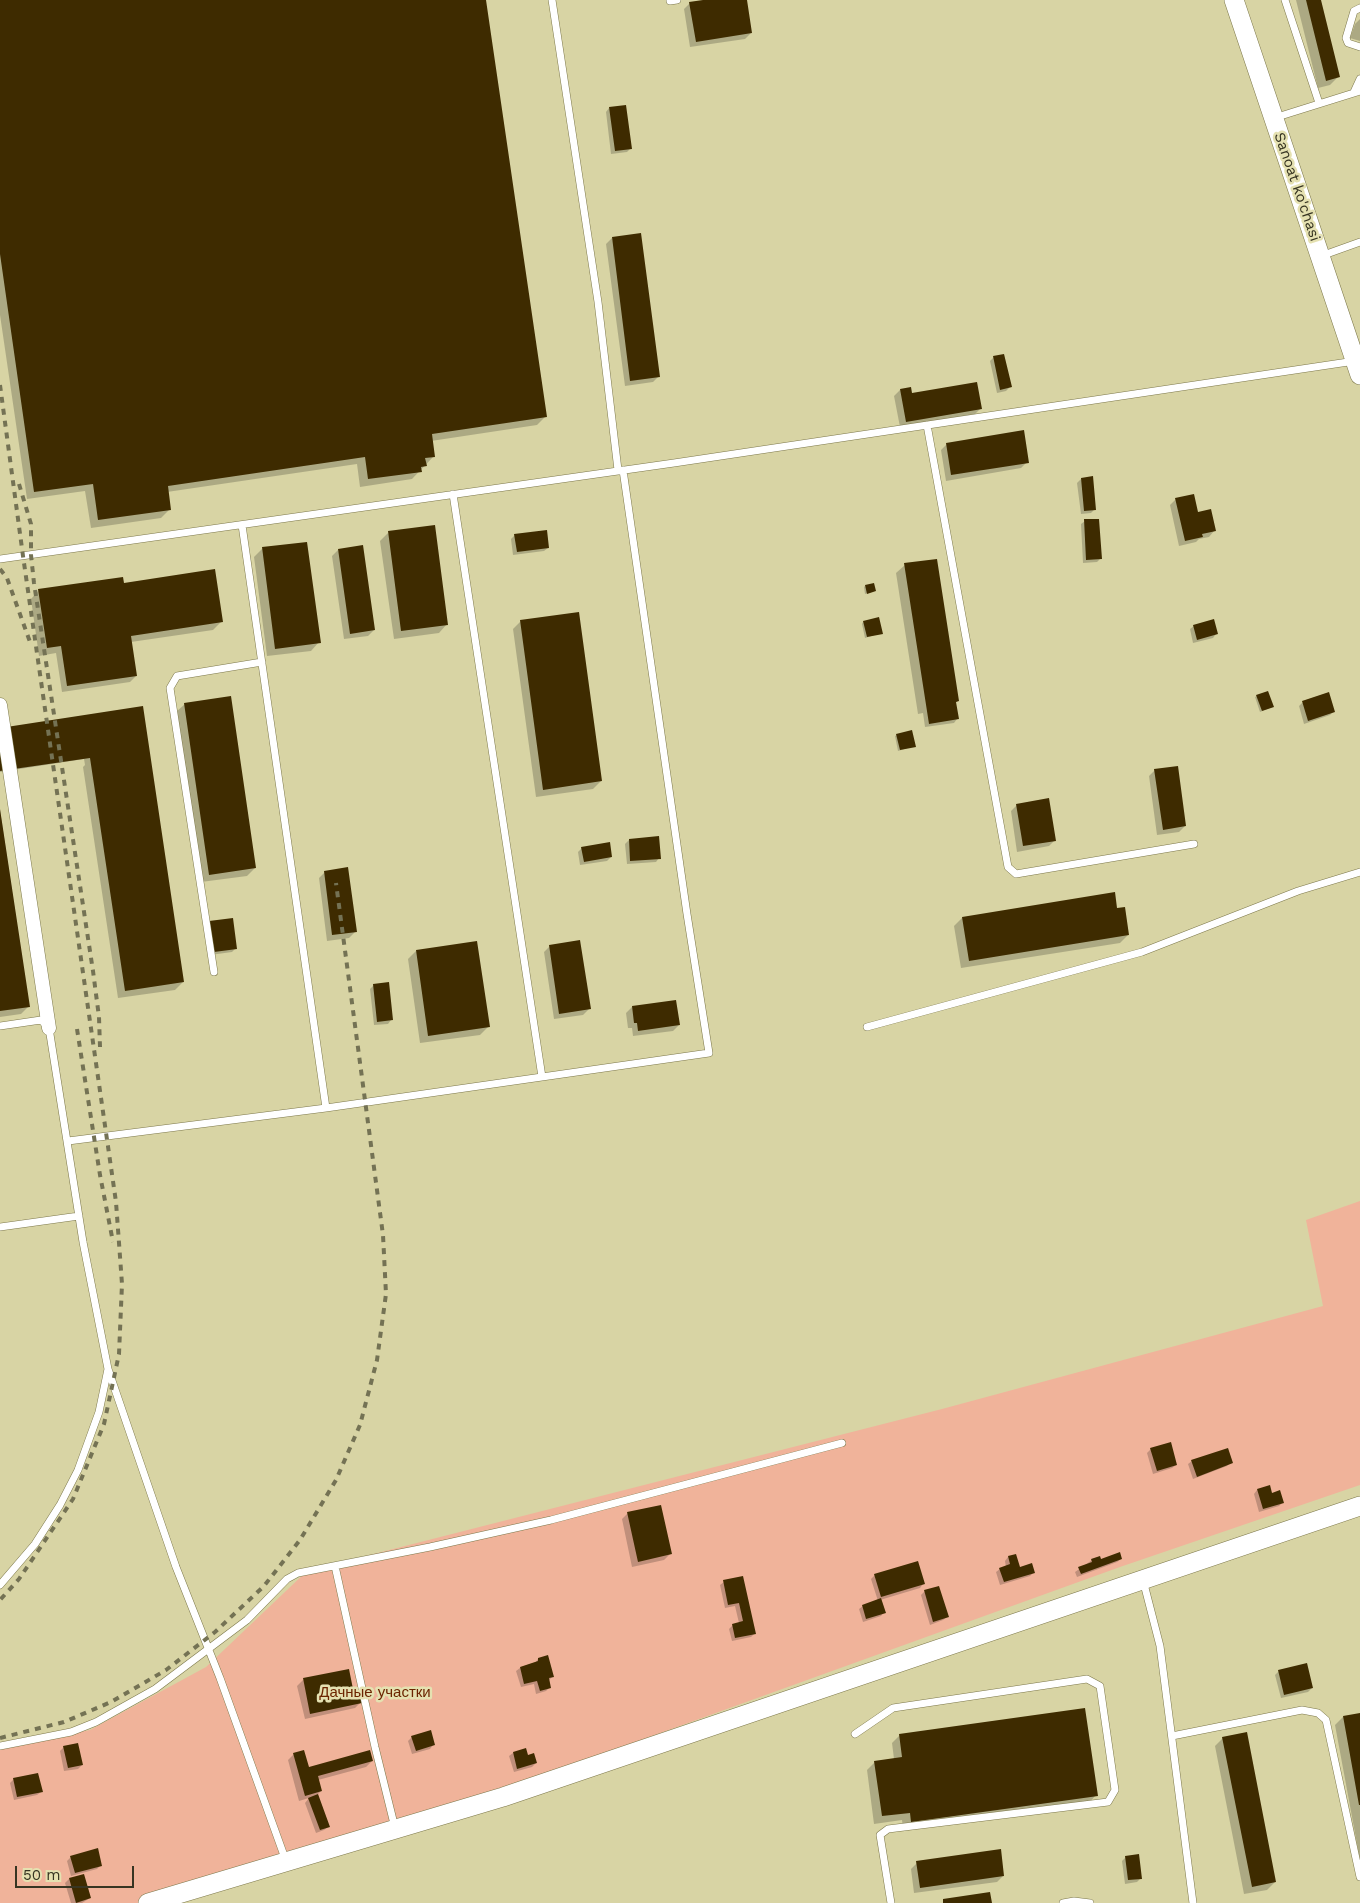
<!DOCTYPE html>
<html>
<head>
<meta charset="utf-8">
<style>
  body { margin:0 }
  #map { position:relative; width:1360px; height:1903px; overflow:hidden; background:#d8d4a4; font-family:"Work Sans",sans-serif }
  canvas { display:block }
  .scale { position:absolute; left:15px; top:1866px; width:119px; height:22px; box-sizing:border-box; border:2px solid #373522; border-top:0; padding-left:6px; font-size:15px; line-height:18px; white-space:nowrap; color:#373522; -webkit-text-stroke:4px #e5e1b1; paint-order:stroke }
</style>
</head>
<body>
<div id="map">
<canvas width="1360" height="1903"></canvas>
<div class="scale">50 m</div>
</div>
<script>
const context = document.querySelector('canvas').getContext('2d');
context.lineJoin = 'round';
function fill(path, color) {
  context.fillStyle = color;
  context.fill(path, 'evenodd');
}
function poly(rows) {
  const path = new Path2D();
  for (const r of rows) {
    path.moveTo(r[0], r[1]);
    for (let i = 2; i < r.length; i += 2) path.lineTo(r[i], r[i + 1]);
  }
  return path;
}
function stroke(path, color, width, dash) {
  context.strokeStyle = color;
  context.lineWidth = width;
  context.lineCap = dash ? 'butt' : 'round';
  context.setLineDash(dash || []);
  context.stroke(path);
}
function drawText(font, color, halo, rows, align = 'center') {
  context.font = font + ' "Work Sans",sans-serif';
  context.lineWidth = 5;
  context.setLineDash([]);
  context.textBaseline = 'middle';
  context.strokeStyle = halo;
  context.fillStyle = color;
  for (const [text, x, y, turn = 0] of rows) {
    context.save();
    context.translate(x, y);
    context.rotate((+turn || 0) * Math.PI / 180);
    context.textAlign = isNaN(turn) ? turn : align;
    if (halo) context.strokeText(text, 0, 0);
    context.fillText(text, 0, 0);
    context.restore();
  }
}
fill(poly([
  [1360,1201,1360,1485,1120,1567,342,1848,140,1903,0,1903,0,1747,90,1730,206,1667,307,1571,942,1409,1323,1306,1306,1220]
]), '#f0b39a');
fill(poly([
  [0,0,485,0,545,417,537,425,431,441,434,456,412,479,360,487,357,464,167,492,169,510,161,518,91,528,85,491,27,499,0,315],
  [711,0,746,0,751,33,745,39,690,47,684,9,690,3],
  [1296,0,1319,0,1338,77,1330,85,1318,88],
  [1360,19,1360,41,1350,38,1355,24],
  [609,108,631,148,627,152,611,154,606,112],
  [612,238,659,376,653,382,625,386,606,244],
  [994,357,1010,387,1006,391,997,393,990,361],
  [900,390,911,395,981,408,975,414,900,427,894,396],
  [947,444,1027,462,1021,468,946,481,941,450],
  [1081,479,1095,509,1091,513,1081,514,1077,483],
  [1176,499,1197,513,1214,531,1209,537,1199,539,1196,542,1179,546,1170,505],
  [1085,521,1100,559,1097,562,1083,563,1081,524],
  [388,533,447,624,439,633,394,639,380,541],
  [515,535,548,548,544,551,513,555,511,539],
  [306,543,319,642,311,651,267,656,254,557,262,549],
  [338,550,374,630,368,636,344,639,332,556],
  [905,565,957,701,955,703,957,719,954,723,925,727,923,713,918,714,896,573],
  [123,584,221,622,213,630,131,642,136,676,130,682,62,692,56,653,39,656,31,599,39,590],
  [865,586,874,591,865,594,864,587],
  [521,621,601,781,593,789,536,797,513,629],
  [863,622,881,633,865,638,862,624],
  [1194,626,1216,634,1213,638,1193,643,1190,629],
  [1328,694,1334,711,1330,715,1304,724,1299,706,1302,703],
  [1257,696,1272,707,1260,712,1255,697],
  [185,704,255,868,247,876,201,882,176,712],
  [142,708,183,982,175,990,118,998,83,767,85,765,84,759,0,772,0,729],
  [897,735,914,746,898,751,895,736],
  [1155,770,1185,826,1179,832,1157,835,1149,776],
  [1017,805,1055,840,1049,846,1017,852,1011,811],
  [0,810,29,1006,21,1014,0,1017],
  [629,840,659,858,656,862,627,864,625,844],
  [582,848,611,857,607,861,580,865,578,852],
  [325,872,355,932,349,938,327,941,319,878],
  [1116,909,1128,935,1120,943,961,968,954,926,962,918],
  [206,926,236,948,232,952,210,955],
  [550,946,589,1009,583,1015,554,1019,544,952],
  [416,951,488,1027,480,1035,420,1043,408,959],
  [374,985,391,1020,388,1024,374,1025,370,989],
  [632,1007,679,1025,673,1031,633,1036,632,1028,628,1028,626,1013],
  [1151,1449,1176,1465,1172,1468,1153,1474,1147,1453],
  [1192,1461,1231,1462,1227,1466,1193,1479,1188,1464],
  [1257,1490,1272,1494,1283,1502,1279,1506,1259,1512,1254,1494],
  [628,1513,670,1554,664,1560,632,1567,622,1519],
  [1015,1555,1019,1568,1034,1572,1030,1576,1000,1585,996,1572,1000,1569,1006,1567,1005,1561,1008,1557],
  [1121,1559,1117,1562,1077,1577,1075,1572,1092,1560],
  [875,1575,923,1584,920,1588,880,1600,884,1612,881,1616,863,1622,859,1609,863,1606,878,1601,871,1579],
  [742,1577,754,1634,751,1637,732,1641,729,1629,733,1625,739,1623,735,1606,725,1608,720,1585,724,1582],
  [925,1591,947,1617,943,1620,930,1625,921,1595],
  [538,1659,553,1676,548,1681,550,1687,546,1691,536,1694,534,1684,521,1687,516,1671,520,1668,535,1663],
  [1279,1671,1312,1688,1308,1692,1281,1698,1275,1675],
  [303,1680,352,1691,361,1702,355,1708,305,1719,297,1686],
  [1360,1714,1360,1860,1335,1725,1343,1717],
  [900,1735,1096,1795,1088,1804,903,1829,902,1820,874,1824,867,1770,875,1762,894,1759,892,1743],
  [412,1737,433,1745,430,1749,412,1754,408,1741],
  [1223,1738,1275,1882,1267,1890,1244,1894,1215,1746],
  [64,1747,82,1765,78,1769,64,1771,60,1751],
  [513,1753,527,1757,536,1763,532,1767,514,1772,509,1756],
  [294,1754,308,1769,372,1761,366,1767,318,1780,321,1791,317,1795,328,1827,324,1830,316,1833,305,1803,309,1798,299,1801,288,1760],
  [14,1779,41,1792,37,1795,14,1800,10,1783],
  [71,1857,101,1865,97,1869,71,1876,67,1861],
  [1126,1857,1141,1878,1137,1882,1125,1884,1122,1861],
  [917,1863,1003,1876,997,1882,914,1893,911,1869],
  [83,1876,90,1898,82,1903,71,1903,65,1883,69,1879]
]), '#0003');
fill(poly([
  [0,0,486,0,547,417,432,434,435,457,425,458,427,466,421,467,422,472,368,479,365,457,168,486,171,510,98,520,93,484,34,492,0,254],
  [703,0,747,0,752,33,696,42,689,2],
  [1306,0,1321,0,1340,77,1326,81],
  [626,105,632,149,615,151,609,107],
  [641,233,660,377,630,381,612,237],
  [1004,354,1012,387,1000,390,993,356],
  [977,382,982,409,906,422,900,389,911,387,912,393],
  [1024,430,1029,463,951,475,946,443],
  [1093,476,1096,510,1084,511,1081,478],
  [1194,494,1198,512,1211,509,1216,531,1202,534,1203,537,1185,541,1175,498],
  [1084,519,1099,519,1102,559,1086,560],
  [435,525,448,625,401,631,388,531],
  [547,530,549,548,517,552,514,534],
  [307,542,321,643,275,649,262,547],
  [363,545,375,630,350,634,338,549],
  [937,559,959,701,956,702,959,719,929,724,904,563],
  [215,569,223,622,131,636,137,676,67,686,61,646,47,648,38,589,123,577,124,583],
  [874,583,876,591,867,594,865,585],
  [579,612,602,781,543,790,520,620],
  [879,617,883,634,867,637,863,621],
  [1214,619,1218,634,1197,640,1193,625],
  [1268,691,1274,707,1262,711,1256,695],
  [1329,692,1335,712,1308,721,1302,701],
  [231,696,256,868,209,875,184,703],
  [143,706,184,982,125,991,90,758,0,771,0,728],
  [912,730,916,747,900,750,896,734],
  [1178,766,1186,826,1163,830,1154,769],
  [1049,798,1056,841,1023,846,1016,804],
  [0,809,30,1007,0,1011],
  [659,836,661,859,630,861,629,839],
  [610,842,612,857,584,862,581,847],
  [348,867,357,932,332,935,324,871],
  [1115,892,1117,908,1125,907,1129,935,969,961,962,917],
  [233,918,237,949,214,952,209,921],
  [580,940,591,1009,559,1014,549,945],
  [477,941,490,1027,428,1036,416,950],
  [389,982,393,1020,377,1022,373,984],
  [676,1000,680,1025,638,1031,637,1023,634,1023,632,1006],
  [1171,1442,1177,1465,1157,1471,1150,1448],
  [1228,1448,1233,1463,1197,1477,1191,1460],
  [1270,1485,1272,1493,1280,1490,1284,1503,1263,1509,1257,1489],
  [661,1505,672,1554,638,1562,627,1512],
  [1120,1552,1122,1559,1081,1574,1078,1567,1092,1562,1091,1559,1100,1556,1101,1559],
  [1016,1554,1020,1567,1032,1563,1035,1573,1004,1582,999,1568,1010,1564,1008,1556],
  [918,1561,925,1584,881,1597,874,1574],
  [743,1576,756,1634,735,1638,732,1624,743,1621,739,1603,728,1605,723,1580],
  [939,1586,949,1617,933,1622,924,1590],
  [881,1598,886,1613,866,1619,862,1605],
  [548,1655,554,1677,549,1678,551,1688,540,1691,537,1681,524,1684,520,1667,538,1661,538,1658],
  [1307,1663,1313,1688,1284,1695,1278,1670],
  [349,1669,353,1689,359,1688,362,1703,310,1714,303,1678],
  [1085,1708,1098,1796,911,1822,910,1813,882,1816,874,1761,902,1757,899,1734],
  [1360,1713,1360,1805,1359,1805,1343,1716],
  [431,1730,435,1745,416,1751,411,1736],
  [1247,1732,1276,1882,1252,1887,1222,1737],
  [78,1743,83,1765,68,1768,63,1746],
  [526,1748,528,1755,534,1753,537,1763,517,1769,513,1752],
  [304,1750,309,1767,370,1750,373,1761,318,1776,322,1791,305,1796,293,1753],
  [38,1773,43,1792,17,1797,13,1778],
  [318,1794,330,1827,320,1830,308,1798],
  [98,1848,102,1866,75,1873,70,1856],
  [1001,1849,1004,1876,920,1888,916,1861],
  [1139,1854,1142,1879,1128,1880,1125,1856],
  [84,1874,91,1898,76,1903,69,1878],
  [990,1892,992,1903,943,1903,943,1899]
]), '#3e2b00');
const lane = poly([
  [552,0,598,302,618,470],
  [1285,0,1319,103],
  [670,1,677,0],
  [1360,8,1354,11,1346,38,1348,43,1360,47],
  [1354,92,1360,79],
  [1274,118,1360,91],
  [1321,256,1360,242],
  [927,425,1008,867,1016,874,1194,844],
  [453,494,542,1077],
  [242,525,326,1108],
  [0,559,674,463,1355,361],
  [214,972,170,688,177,676,262,662],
  [0,1026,41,1020,49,1028,83,1242,108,1369,176,1567,220,1678,286,1861],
  [867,1027,1142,952,1298,891,1360,872],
  [68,1141,326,1108,709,1053,687,914,623,470],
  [0,1227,79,1216],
  [335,1566,375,1747,395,1828],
  [1143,1580,1160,1646,1193,1903],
  [0,1585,35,1544,60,1505,78,1470,99,1412,108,1369],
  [855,1734,893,1708,1087,1679,1100,1686,1115,1790,1108,1802,888,1829,880,1835,891,1903],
  [1172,1736,1302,1710,1318,1713,1326,1720,1360,1877],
  [0,1746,71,1732,96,1722,155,1689,247,1620,287,1579,298,1573,430,1547,551,1520,842,1443],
  [1063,1903,1074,1901,1090,1903]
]);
const street = poly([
  [0,705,49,1028]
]);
const secondary = poly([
  [1234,0,1360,375],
  [148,1903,503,1797,1360,1506]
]);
stroke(lane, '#7d784b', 8);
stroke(street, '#7d784b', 15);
stroke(secondary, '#7d784b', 20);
stroke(lane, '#fff', 7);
stroke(street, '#fff', 14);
stroke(secondary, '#fff', 19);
stroke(poly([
  [0,385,23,556,116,1202,122,1284,119,1354,104,1424,73,1499,19,1579,0,1600],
  [19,484,31,524,31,555,34,583,93,971,99,1017,100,1047],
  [0,569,7,578,30,642],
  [77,1029,100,1175,113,1242],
  [0,1738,64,1722,111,1702,166,1670,215,1632,264,1586,300,1540,336,1480,360,1425,377,1360,386,1294,383,1235,336,883]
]), '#747254', 4, [6, 6]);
drawText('15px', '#373522', '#e5e1b1', [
  ["Sanoat ko'chasi",1297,187,71]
]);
drawText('15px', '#6c2500', '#e5e1b1', [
  ["Дачные участки",375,1693]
]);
</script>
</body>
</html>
